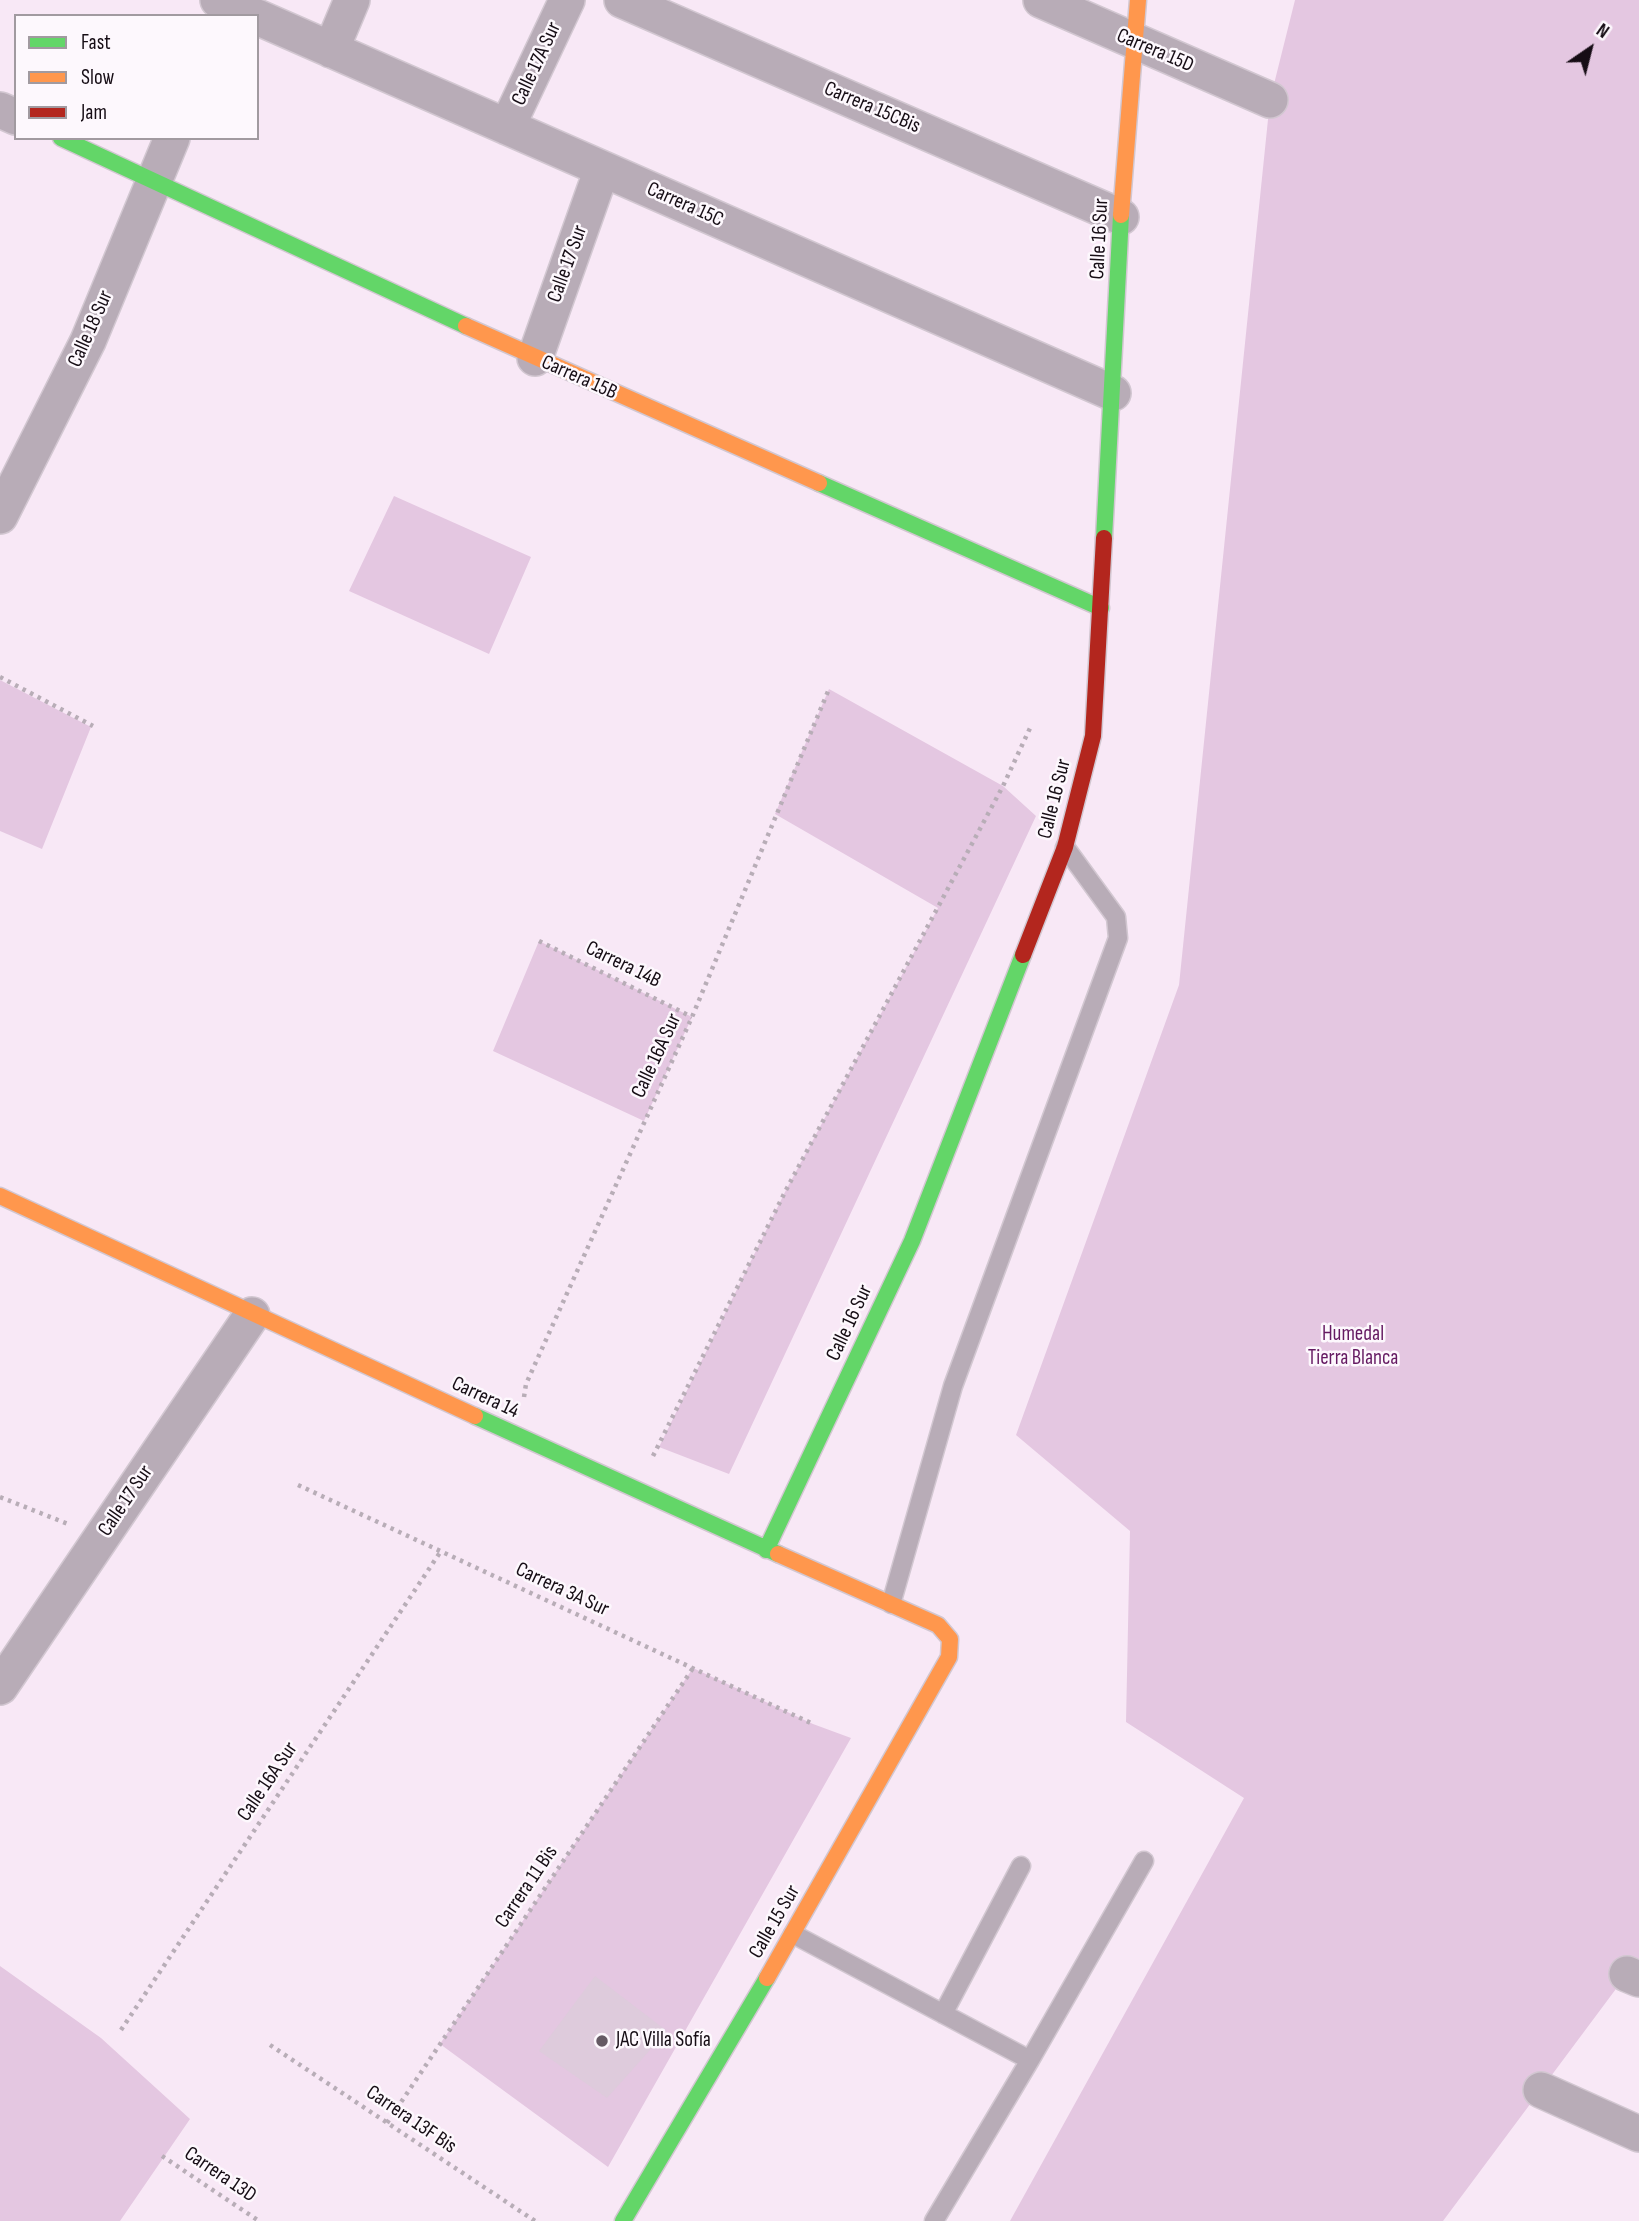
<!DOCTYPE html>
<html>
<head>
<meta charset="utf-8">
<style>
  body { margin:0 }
  #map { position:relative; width:1639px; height:2221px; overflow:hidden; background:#f8e8f6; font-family:"Sofia Sans Condensed",sans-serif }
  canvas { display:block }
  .legend { position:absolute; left:14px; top:14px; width:245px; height:126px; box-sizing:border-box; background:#fdf8fd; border:2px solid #a19aa0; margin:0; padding:9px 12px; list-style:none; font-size:21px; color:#160d15 }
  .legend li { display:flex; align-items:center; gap:14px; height:35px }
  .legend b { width:35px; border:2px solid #a19aa0 }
  .north { position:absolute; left:1555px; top:14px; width:70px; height:70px; -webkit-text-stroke:5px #fdf8fd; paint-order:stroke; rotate:35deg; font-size:19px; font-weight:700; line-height:28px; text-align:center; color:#160d15 }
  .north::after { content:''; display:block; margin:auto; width:24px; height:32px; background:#160d15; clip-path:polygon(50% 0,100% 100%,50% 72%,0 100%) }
</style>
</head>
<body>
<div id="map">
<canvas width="1639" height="2221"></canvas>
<ul class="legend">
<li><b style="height:9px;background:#63d668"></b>Fast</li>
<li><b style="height:9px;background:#ff974d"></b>Slow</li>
<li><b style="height:9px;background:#b3261e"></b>Jam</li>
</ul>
<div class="north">N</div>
</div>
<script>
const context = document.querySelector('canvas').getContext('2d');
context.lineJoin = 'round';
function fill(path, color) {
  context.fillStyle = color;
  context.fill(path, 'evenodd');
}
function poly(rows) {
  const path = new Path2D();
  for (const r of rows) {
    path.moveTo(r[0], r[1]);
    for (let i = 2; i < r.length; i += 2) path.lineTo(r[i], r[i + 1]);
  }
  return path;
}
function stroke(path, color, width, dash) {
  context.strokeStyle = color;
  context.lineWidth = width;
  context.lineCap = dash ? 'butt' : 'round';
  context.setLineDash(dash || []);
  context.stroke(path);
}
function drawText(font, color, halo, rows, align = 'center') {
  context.font = font + ' "Sofia Sans Condensed",sans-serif';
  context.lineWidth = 5;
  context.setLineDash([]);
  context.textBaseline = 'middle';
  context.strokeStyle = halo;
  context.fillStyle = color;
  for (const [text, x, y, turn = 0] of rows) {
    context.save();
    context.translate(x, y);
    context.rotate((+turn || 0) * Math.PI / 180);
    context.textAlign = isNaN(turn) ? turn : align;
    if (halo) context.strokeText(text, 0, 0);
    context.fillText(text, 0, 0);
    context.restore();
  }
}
fill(poly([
  [1295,0,1639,0,1639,1958,1443,2221,1010,2221,1244,1798,1126,1722,1130,1531,1016,1435,1179,985,1270,100],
  [394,496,531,557,489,654,349,591],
  [0,680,91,727,42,849,0,831],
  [829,689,1003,786,1036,816,729,1474,659,1447,786,1190,938,908,775,814],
  [539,941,692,1017,644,1121,493,1051],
  [693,1668,813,1724,851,1738,608,2167,440,2044],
  [0,1966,101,2038,190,2119,120,2221,0,2221]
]), '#e4c7e1');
fill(poly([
  [595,1976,667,2031,607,2098,539,2051]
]), '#decbdc');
const lane = poly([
  [891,1604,953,1386,1118,938,1116,917,1065,847],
  [793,1934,1030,2060,934,2221],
  [943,2014,1021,1866],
  [1030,2060,1144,1861]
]);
const street = poly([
  [218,0,254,16],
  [622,0,1121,217],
  [1041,0,1270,100],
  [257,17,1113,393],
  [331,50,352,0],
  [0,110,16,117],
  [507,127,567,0],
  [535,358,602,169],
  [0,516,88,341,172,138],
  [0,1687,252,1315],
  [1627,1974,1639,1979],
  [1541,2090,1639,2134]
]);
const fast = poly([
  [61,138,466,326],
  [819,483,1101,608],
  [1104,538,1121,215],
  [475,1416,778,1554],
  [766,1550,912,1241,1023,955],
  [623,2221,767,1978]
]);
const slow = poly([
  [1121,215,1138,0],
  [466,326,819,483],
  [0,1196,475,1416],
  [767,1978,949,1657,950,1639,938,1625,778,1554]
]);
const jam = poly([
  [1023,955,1065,847,1093,736,1104,538]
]);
stroke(lane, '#d2c7d1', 21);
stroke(street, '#d2c7d1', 38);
stroke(fast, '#d2c7d1', 19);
stroke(slow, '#d2c7d1', 19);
stroke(jam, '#d2c7d1', 19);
stroke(poly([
  [0,677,93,726],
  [539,941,692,1017],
  [524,1397,526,1384,692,1017,829,689],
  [653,1456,786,1190,1003,786,1031,726],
  [298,1485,813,1724],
  [0,1497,68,1524],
  [121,2030,441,1551],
  [270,2045,535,2221],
  [387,2123,693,1668],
  [162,2156,259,2221]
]), '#b8adb7', 4.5, [3.5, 5]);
stroke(lane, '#b8acb7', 18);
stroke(street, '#b8acb7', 35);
stroke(fast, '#63d668', 16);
stroke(slow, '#ff974d', 16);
stroke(jam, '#b3261e', 16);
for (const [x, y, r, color] of [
  [602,2041,7,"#655a64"]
]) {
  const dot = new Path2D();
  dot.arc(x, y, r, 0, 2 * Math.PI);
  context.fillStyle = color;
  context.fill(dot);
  stroke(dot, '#fdf8fd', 2.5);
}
drawText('21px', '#160d15', '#fdf8fd', [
  ["Carrera 15D",1155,51,23],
  ["Calle 17A Sur",537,64,-65],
  ["Carrera 15CBis",872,108,23],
  ["Carrera 15C",685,205,24],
  ["Calle 16 Sur",1100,239,-87],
  ["Calle 17 Sur",568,264,-70],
  ["Calle 18 Sur",91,329,-66],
  ["Carrera 15B",579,378,24],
  ["Calle 16 Sur",1055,799,-76],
  ["Carrera 14B",623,965,26],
  ["Calle 16A Sur",657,1056,-65],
  ["Calle 16 Sur",850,1323,-65],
  ["Carrera 14",485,1398,25],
  ["Calle 17 Sur",126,1501,-56],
  ["Carrera 3A Sur",562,1590,25],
  ["Calle 16A Sur",268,1782,-56],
  ["Carrera 11 Bis",527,1887,-56],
  ["Calle 15 Sur",775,1922,-60],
  ["Carrera 13F Bis",411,2120,34],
  ["Carrera 13D",220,2175,34]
]);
drawText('21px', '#651a62', '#fdf8fd', [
  ["Humedal",1353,1335],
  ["Tierra Blanca",1353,1359]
]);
drawText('21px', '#160d15', '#fdf8fd', [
  ["JAC Villa Sofía",616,2041]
], 'left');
</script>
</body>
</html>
